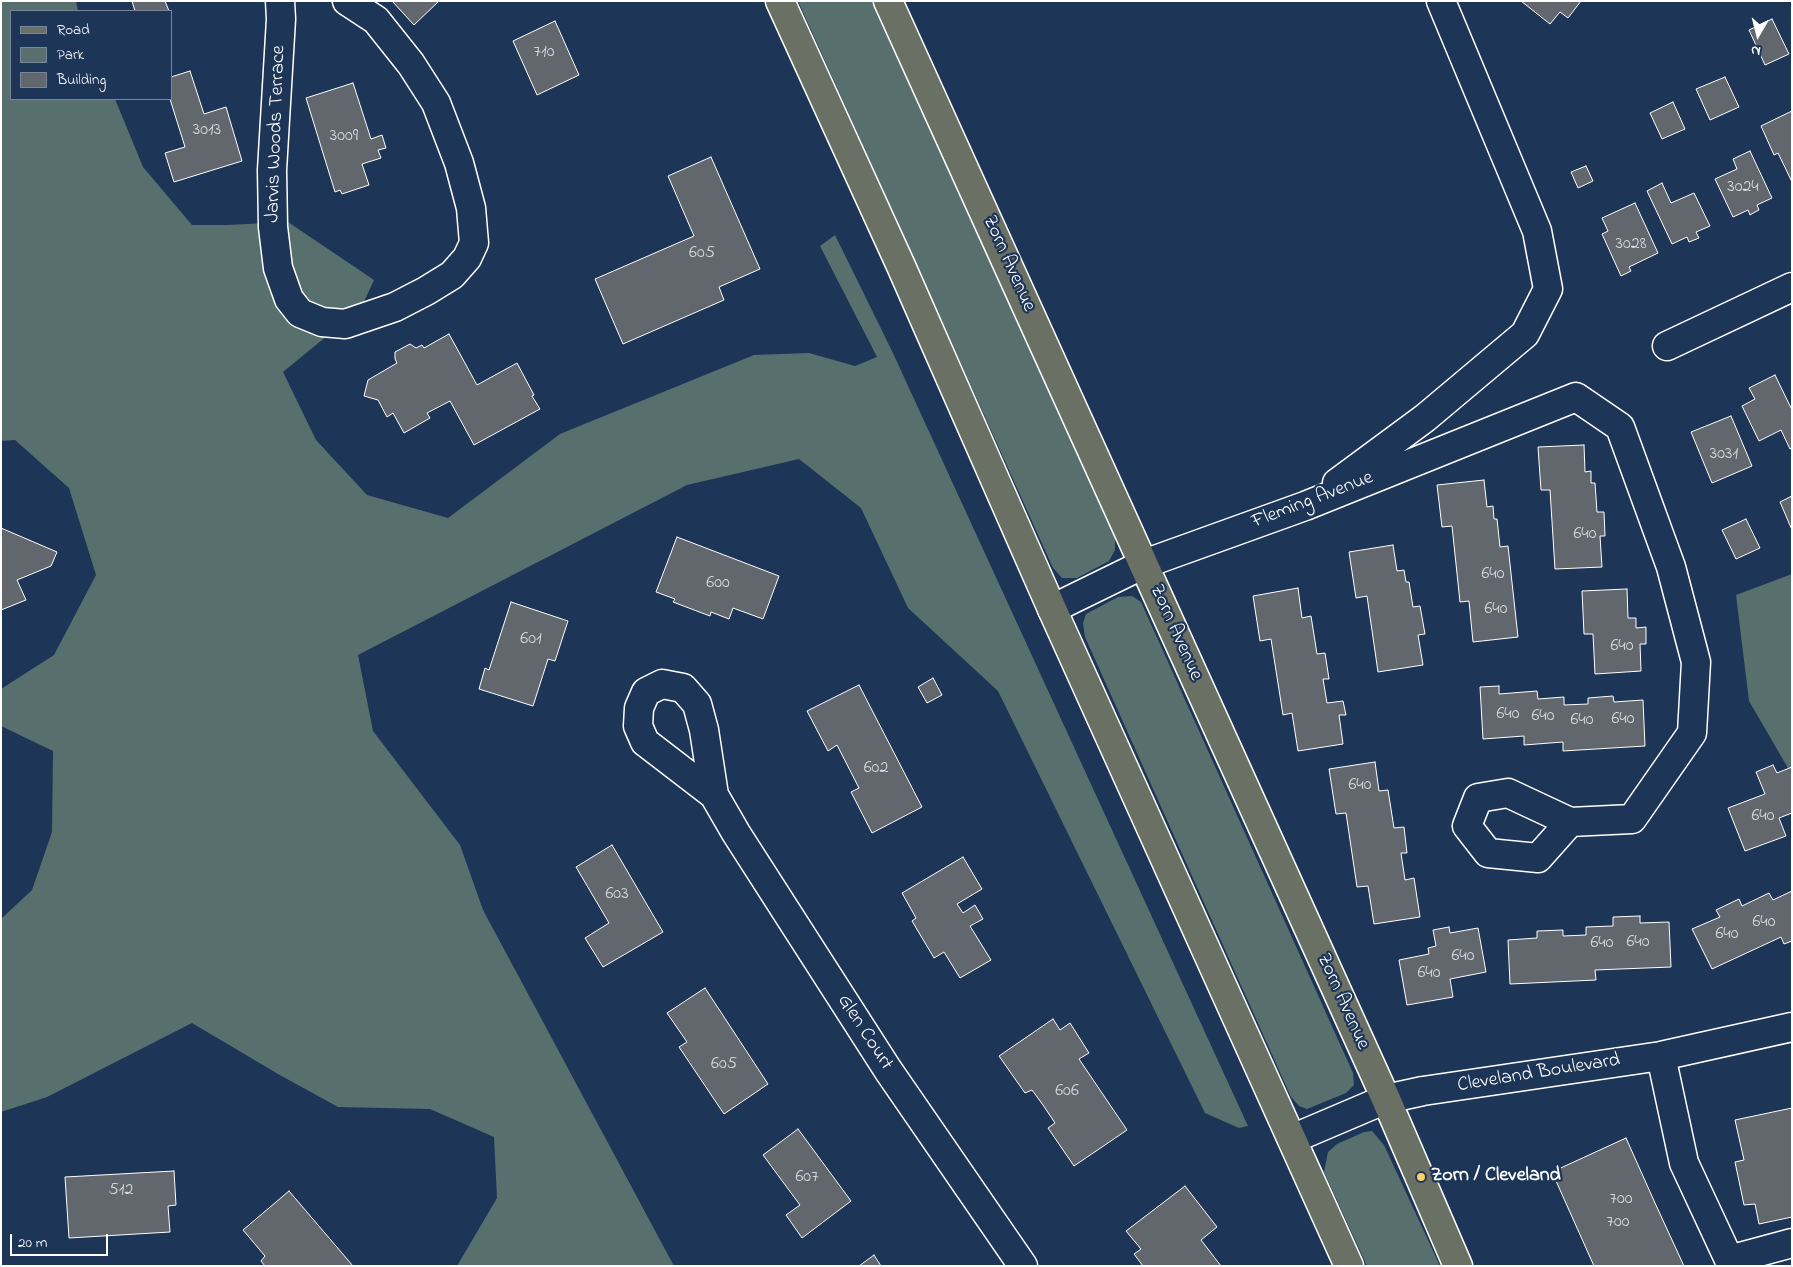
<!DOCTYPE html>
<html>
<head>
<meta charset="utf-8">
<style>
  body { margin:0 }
  #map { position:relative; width:1793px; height:1267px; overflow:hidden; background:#1d3557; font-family:"Indie Flower",sans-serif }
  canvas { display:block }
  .frame { position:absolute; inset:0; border:2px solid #fff; pointer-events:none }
  .legend { position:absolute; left:10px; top:10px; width:162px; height:90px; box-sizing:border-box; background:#1d3557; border:1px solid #77869a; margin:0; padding:6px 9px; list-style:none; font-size:15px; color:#fff }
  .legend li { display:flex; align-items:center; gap:10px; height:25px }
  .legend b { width:25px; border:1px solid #77869a }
  .north { position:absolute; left:1733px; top:10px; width:50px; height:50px; -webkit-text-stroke:4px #1d3557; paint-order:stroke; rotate:188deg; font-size:14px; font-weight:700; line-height:20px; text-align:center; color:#fff }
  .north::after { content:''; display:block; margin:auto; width:18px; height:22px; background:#fff; clip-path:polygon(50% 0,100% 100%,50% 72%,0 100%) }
  .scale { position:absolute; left:10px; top:1234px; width:98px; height:22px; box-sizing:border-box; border:2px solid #fff; border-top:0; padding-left:6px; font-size:15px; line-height:18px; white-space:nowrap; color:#fff; -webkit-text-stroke:4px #1d3557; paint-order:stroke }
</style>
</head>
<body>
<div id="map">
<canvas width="1793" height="1267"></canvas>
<div class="frame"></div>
<ul class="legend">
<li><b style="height:6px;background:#6b7065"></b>Road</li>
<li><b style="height:14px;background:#57706d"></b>Park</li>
<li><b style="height:14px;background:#62676d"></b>Building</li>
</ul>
<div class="north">N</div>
<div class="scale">20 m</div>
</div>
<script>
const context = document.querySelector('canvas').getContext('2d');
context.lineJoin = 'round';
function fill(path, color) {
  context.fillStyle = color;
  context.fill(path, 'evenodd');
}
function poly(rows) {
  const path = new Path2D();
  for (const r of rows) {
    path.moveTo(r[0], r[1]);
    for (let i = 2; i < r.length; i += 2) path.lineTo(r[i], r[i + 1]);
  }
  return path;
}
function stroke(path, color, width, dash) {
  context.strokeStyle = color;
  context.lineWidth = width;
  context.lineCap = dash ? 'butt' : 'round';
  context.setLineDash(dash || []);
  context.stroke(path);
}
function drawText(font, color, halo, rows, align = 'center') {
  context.font = font + ' "Indie Flower",sans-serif';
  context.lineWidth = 4.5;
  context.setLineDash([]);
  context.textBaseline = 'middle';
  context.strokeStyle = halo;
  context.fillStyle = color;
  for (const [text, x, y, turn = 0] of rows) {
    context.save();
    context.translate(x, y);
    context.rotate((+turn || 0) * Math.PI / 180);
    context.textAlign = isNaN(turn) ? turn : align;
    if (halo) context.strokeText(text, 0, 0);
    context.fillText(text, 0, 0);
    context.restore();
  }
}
fill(poly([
  [1,1,76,1,78,11,11,11,11,99,115,99,143,167,192,225,227,225,288,222,374,280,361,308,283,372,316,440,367,495,448,518,560,434,754,355,809,353,855,366,877,357,820,246,835,235,892,351,1248,1126,1239,1128,1205,1113,998,691,908,608,861,508,799,459,687,485,358,655,373,731,460,845,483,910,674,1266,457,1266,497,1198,494,1137,430,1109,338,1107,278,1074,192,1023,47,1097,1,1112,1,919,32,890,52,832,53,751,1,726,1,689,54,655,96,575,69,488,15,440,1,441],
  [798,1,874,1,1115,538,1115,550,1109,561,1077,578,1062,578,1053,568],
  [1792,574,1792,775,1749,701,1736,595],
  [1132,596,1141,602,1353,1073,1354,1085,1346,1093,1307,1109,1299,1106,1291,1097,1085,637,1083,623,1086,614,1118,597],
  [1372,1131,1384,1145,1440,1266,1367,1266,1324,1172,1328,1152,1337,1144,1364,1132]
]), '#57706d');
const building = poly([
  [132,1,165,1,169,11,135,11,132,1],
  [392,1,439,1,414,25,392,1],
  [1521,1,1581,1,1568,18,1560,12,1550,24,1521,1],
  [1772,19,1789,54,1765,65,1749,30,1772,19],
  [555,21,579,75,537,95,513,41,555,21],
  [190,71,204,114,226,107,242,161,174,182,165,153,185,147,170,99,171,77,190,71],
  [1725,77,1739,107,1710,120,1696,89,1725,77],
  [353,83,371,139,382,135,386,148,378,150,381,158,362,164,369,185,342,194,340,190,335,192,306,98,353,83],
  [1673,102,1685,129,1662,139,1650,113,1673,102],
  [1792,111,1792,182,1778,153,1774,155,1761,126,1792,111],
  [1750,151,1772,198,1757,205,1759,210,1755,212,1750,215,1748,210,1733,217,1715,179,1737,169,1733,159,1750,151],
  [711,157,760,269,719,287,724,300,623,344,595,279,694,236,668,176,711,157],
  [1586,166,1593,181,1578,188,1571,172,1586,166],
  [1662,183,1671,203,1694,193,1710,226,1696,232,1699,238,1689,242,1687,237,1672,244,1647,191,1662,183],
  [1635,203,1658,253,1629,267,1631,271,1621,276,1602,234,1608,231,1602,218,1635,203],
  [449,334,477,385,517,363,534,395,532,396,540,409,474,445,450,401,427,413,430,418,404,433,393,413,387,417,378,400,364,396,368,380,397,363,395,359,395,352,410,344,416,348,422,345,424,348,449,334],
  [1775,375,1792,410,1792,448,1790,449,1781,430,1759,441,1742,406,1755,399,1749,388,1775,375],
  [1731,416,1752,466,1712,483,1691,432,1731,416],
  [1584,445,1585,472,1591,471,1591,483,1595,483,1597,512,1604,512,1605,536,1600,536,1602,567,1555,569,1550,490,1541,490,1538,447,1584,445],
  [1484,480,1487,507,1493,506,1494,519,1497,519,1500,547,1508,546,1518,637,1473,642,1469,601,1460,602,1452,526,1442,527,1437,485,1484,480],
  [1792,496,1792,530,1780,502,1792,496],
  [1746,519,1760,548,1736,559,1722,530,1746,519],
  [1,528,57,552,51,566,17,580,26,600,1,610,1,528],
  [677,537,779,576,763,619,733,608,729,619,711,612,710,616,673,602,675,599,656,592,677,537],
  [1393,545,1397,571,1404,570,1406,582,1409,582,1413,607,1420,606,1425,634,1418,635,1423,665,1378,672,1367,596,1356,598,1349,552,1393,545],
  [1298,588,1302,618,1311,616,1317,654,1325,653,1329,679,1323,679,1327,703,1343,701,1346,715,1339,715,1343,744,1298,751,1292,713,1283,715,1271,639,1260,641,1253,596,1298,588],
  [1627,589,1628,618,1636,618,1636,628,1646,627,1646,644,1640,644,1641,671,1595,674,1593,634,1584,634,1582,591,1627,589],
  [511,602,568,621,555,661,548,659,533,706,479,689,485,668,489,670,511,602],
  [933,678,942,695,927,703,918,687,933,678],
  [859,685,922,807,872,833,851,792,859,788,837,745,828,751,807,711,859,685],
  [1499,686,1499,694,1537,691,1538,699,1564,697,1564,705,1588,704,1588,698,1613,696,1614,702,1643,700,1645,746,1563,751,1563,742,1524,745,1524,736,1483,739,1480,687,1499,686],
  [1375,762,1379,791,1388,790,1394,828,1404,827,1407,853,1401,853,1405,880,1414,878,1420,917,1374,924,1368,886,1357,887,1346,813,1336,814,1329,769,1375,762],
  [1773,765,1777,773,1792,767,1792,813,1779,818,1786,836,1745,851,1728,808,1765,794,1756,772,1773,765],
  [612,845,663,932,603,967,585,938,609,923,576,867,612,845],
  [963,857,982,889,957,904,963,913,975,905,983,919,970,926,991,960,960,978,944,952,934,958,912,921,916,918,902,893,963,857],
  [1792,891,1792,941,1784,944,1781,937,1712,969,1692,929,1720,917,1716,910,1739,899,1742,906,1769,893,1773,900,1792,891],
  [1640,916,1640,923,1669,922,1671,967,1595,970,1596,980,1510,984,1508,940,1537,938,1537,931,1563,930,1563,936,1586,935,1586,927,1613,926,1613,917,1640,916],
  [1449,927,1450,933,1478,928,1486,972,1450,979,1453,997,1407,1005,1399,960,1429,954,1428,948,1436,946,1433,930,1449,927],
  [705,988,768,1084,724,1114,679,1047,687,1042,667,1013,705,988],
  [1053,1019,1060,1030,1070,1023,1089,1053,1079,1059,1127,1130,1074,1166,1048,1128,1055,1123,1043,1105,1032,1090,1025,1093,999,1056,1053,1019],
  [1792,1108,1792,1217,1759,1224,1755,1204,1744,1205,1735,1162,1744,1160,1735,1120,1792,1108],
  [798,1129,851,1201,802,1238,786,1215,800,1205,763,1155,798,1129],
  [1626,1138,1655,1203,1684,1266,1594,1266,1552,1172,1626,1138],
  [174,1171,176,1205,168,1206,170,1232,69,1238,65,1177,174,1171],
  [1185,1186,1217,1227,1201,1240,1221,1266,1143,1266,1134,1254,1141,1249,1126,1231,1185,1186],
  [289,1191,353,1266,265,1266,261,1261,265,1256,243,1230,289,1191],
  [874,1255,881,1266,859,1266,874,1255]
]);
fill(building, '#62676d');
stroke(building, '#fff', 1);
const minor = poly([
  [280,1,281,19,272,170,273,227,278,268,289,299,300,313,322,322,345,324,395,307,426,291,452,275,467,258,474,243,471,208,459,163,436,103,411,64,376,20,347,1],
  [1667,346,1792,287],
  [1337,483,1425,418,1525,334,1548,289,1537,231,1441,1],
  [1052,609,1144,564,1305,506,1576,397,1620,427,1671,567,1696,662,1692,733,1632,819,1570,822,1508,793,1478,798,1467,826,1488,853,1538,858,1570,822],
  [714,795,704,730,697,704,683,688,662,684,646,692,639,708,638,726,645,742,714,795,736,833,888,1070,1023,1266],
  [1661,1056,1684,1163,1732,1266],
  [1292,1139,1386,1099,1423,1091,1661,1056,1792,1027],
  [1729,1260,1792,1243]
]);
const major = poly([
  [780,1,901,266,1052,609,1349,1266],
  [888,1,1386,1099,1458,1266]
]);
stroke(minor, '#fff', 31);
stroke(major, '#fff', 31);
stroke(minor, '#1d3557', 28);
stroke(major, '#6b7065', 28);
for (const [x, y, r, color] of [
  [1421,1177,5,"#ffd166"]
]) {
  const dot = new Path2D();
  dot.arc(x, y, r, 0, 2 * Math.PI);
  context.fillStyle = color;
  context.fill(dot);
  stroke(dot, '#1d3557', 2);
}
drawText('18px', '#d8d9da', null, [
  ["710",544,53],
  ["3013",207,131],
  ["3009",344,137],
  ["3024",1743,188],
  ["3028",1631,245],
  ["605",702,254],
  ["3031",1724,455],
  ["640",1585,535],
  ["640",1493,575],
  ["600",718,584],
  ["640",1496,610],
  ["601",531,640],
  ["640",1622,647],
  ["640",1508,715],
  ["640",1543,717],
  ["640",1623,720],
  ["640",1582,721],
  ["602",876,769],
  ["640",1360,786],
  ["640",1763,817],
  ["603",617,895],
  ["640",1764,923],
  ["640",1727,935],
  ["640",1638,943],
  ["640",1602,944],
  ["640",1463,957],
  ["640",1429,974],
  ["605",724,1065],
  ["606",1067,1092],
  ["607",807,1178],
  ["512",121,1191],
  ["700",1621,1200],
  ["700",1618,1223]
]);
drawText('20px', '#fff', '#1d3557', [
  ["Jarvis Woods Terrace",277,134,-88],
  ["Zorn Avenue",1008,264,66],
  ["Fleming Avenue",1313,501,-21],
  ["Zorn Avenue",1175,633,66],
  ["Zorn Avenue",1342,1002,66],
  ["Glen Court",864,1033,57],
  ["Cleveland Boulevard",1539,1074,-9]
]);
drawText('bold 20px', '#fff', '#1d3557', [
  ["Zorn / Cleveland",1431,1177]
], 'left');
</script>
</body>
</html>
